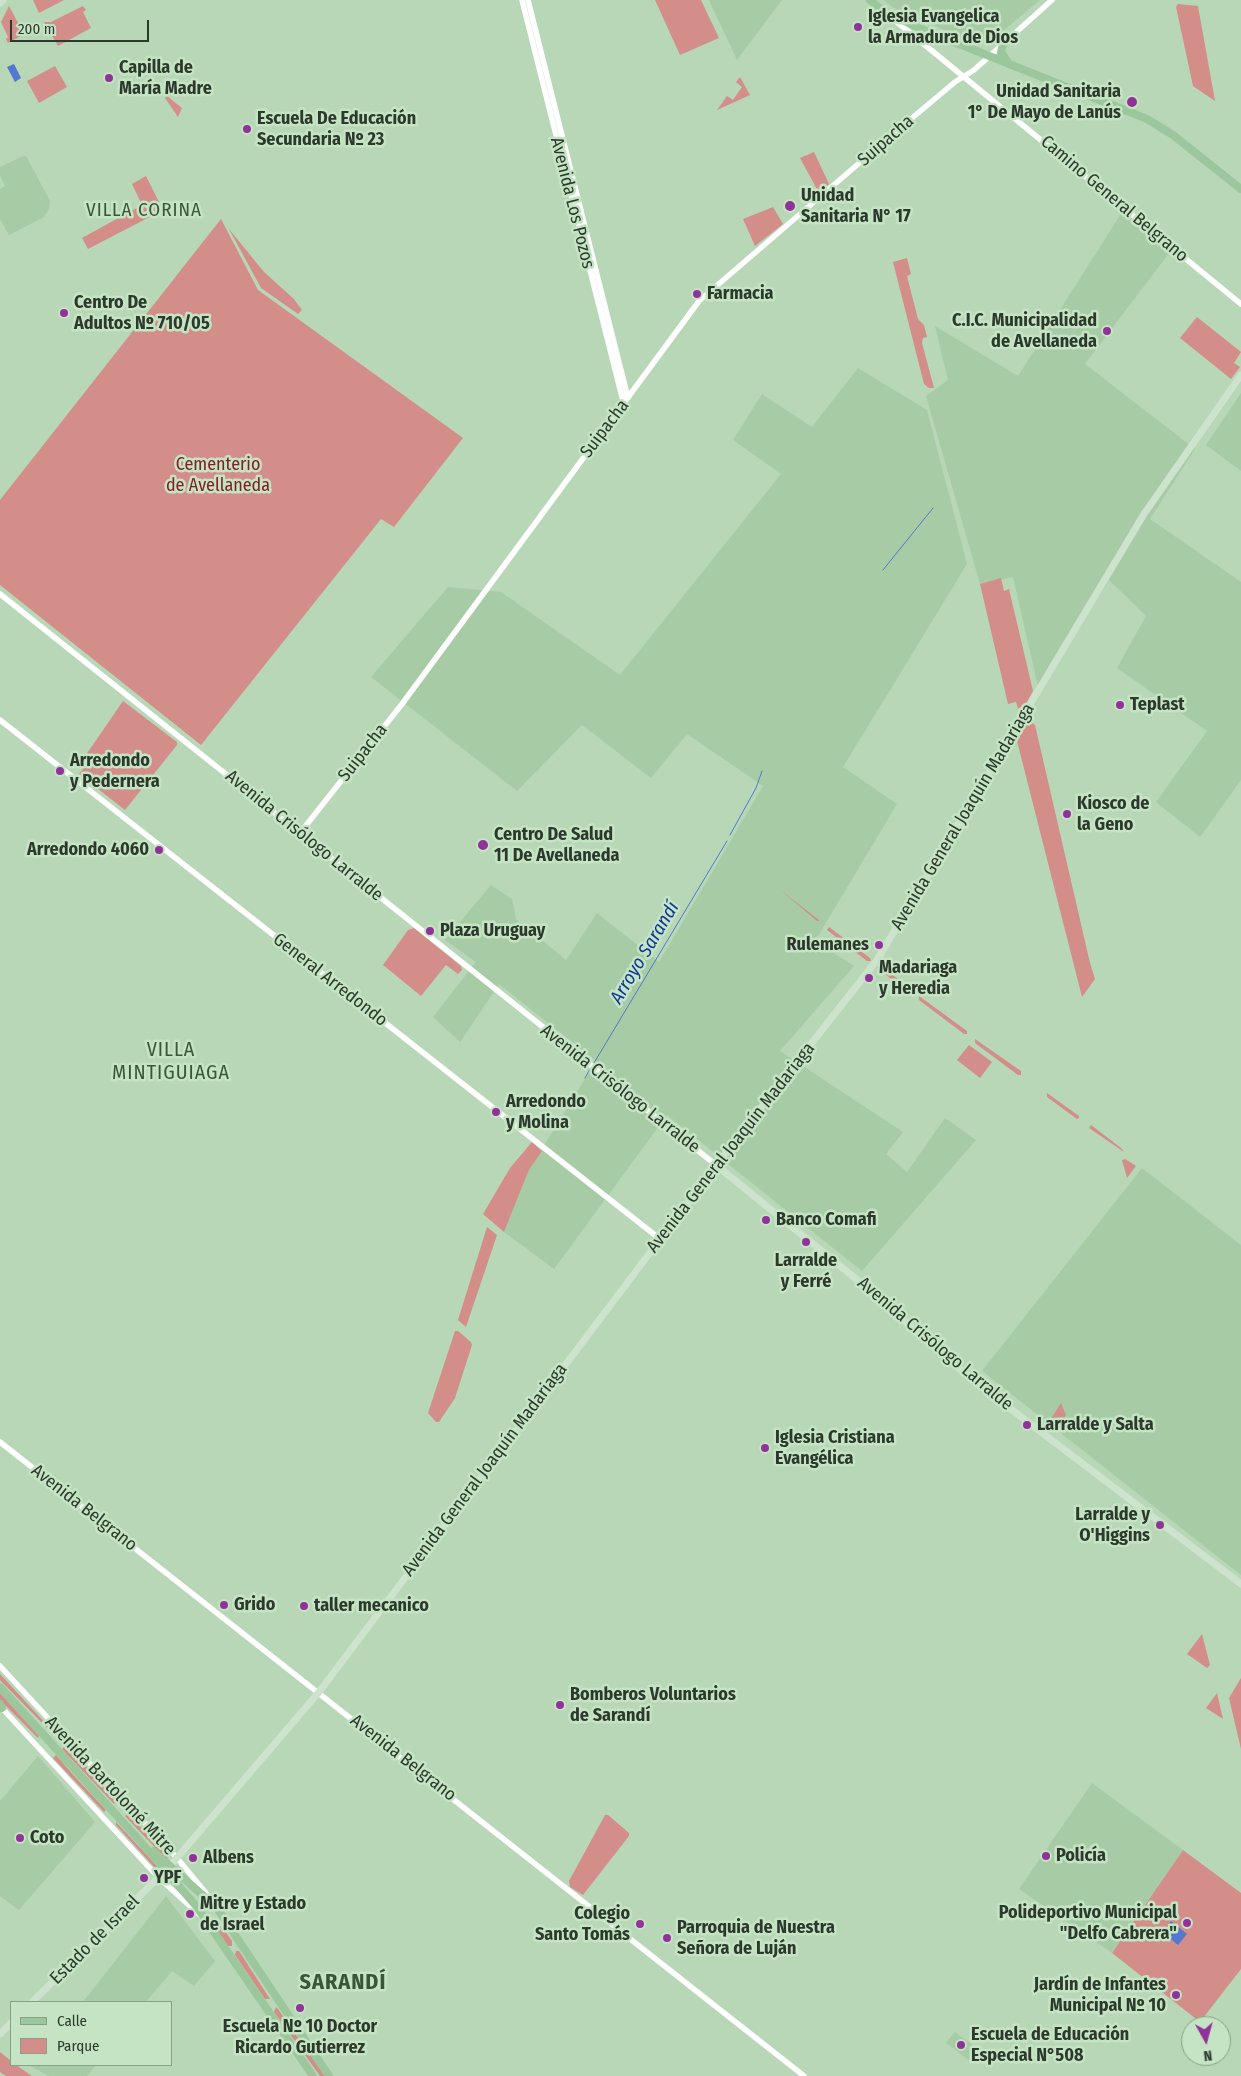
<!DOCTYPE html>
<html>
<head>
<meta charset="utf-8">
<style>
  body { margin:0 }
  #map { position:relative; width:1241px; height:2076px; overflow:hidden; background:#b7d7b6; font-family:"Fira Sans Condensed",sans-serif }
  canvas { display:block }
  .legend { position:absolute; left:10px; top:2001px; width:162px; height:65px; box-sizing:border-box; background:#c4e4c3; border:1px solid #87a087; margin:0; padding:6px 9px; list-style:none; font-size:15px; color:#2c392c }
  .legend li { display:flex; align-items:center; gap:10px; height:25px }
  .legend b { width:25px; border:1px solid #87a087 }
  .north { position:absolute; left:1181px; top:2016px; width:50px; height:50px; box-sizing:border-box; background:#c4e4c3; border:1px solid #87a087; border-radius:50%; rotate:173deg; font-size:14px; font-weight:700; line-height:20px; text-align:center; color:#2c392c }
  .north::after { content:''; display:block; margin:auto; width:18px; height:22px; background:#91319a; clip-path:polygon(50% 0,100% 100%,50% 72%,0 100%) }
  .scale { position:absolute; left:10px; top:20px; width:139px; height:22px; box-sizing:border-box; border:2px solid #2c392c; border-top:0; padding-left:6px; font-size:15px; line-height:18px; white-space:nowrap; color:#2c392c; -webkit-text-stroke:4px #c4e4c3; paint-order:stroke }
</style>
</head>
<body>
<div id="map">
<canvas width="1241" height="2076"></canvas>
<ul class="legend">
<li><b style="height:6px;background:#9cc79c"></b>Calle</li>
<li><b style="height:14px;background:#d48e89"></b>Parque</li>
</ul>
<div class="north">N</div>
<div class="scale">200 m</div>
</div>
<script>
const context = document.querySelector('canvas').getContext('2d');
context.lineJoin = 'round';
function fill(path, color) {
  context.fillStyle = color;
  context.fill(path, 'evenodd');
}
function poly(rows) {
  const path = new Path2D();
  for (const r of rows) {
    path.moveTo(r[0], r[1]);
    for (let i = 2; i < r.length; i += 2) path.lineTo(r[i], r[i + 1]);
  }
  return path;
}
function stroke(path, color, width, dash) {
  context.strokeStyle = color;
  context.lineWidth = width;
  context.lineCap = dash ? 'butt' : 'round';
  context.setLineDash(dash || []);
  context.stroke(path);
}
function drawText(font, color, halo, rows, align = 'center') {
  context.font = font + ' "Fira Sans Condensed",sans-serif';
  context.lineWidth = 5;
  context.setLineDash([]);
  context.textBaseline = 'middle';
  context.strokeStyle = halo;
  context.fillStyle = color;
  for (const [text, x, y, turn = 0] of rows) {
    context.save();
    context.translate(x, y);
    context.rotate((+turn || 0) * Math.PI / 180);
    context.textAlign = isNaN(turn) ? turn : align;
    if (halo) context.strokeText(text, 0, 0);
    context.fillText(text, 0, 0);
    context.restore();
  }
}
fill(poly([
  [709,0,782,0,737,60],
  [884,0,1040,0,997,36,969,41,892,7],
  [23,156,26,156,50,201,49,209,44,217,9,235,0,219,0,189,5,186,0,175,0,167],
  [1124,209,1170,252,1085,364,1195,449,1150,519,1241,582,1241,780,1200,837,1156,802,1207,731,1117,668,1146,616,1109,580,1039,691,1013,577,980,584,926,396,948,380,935,326,1018,376],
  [858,368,927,410,967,564,843,767,897,804,815,941,854,966,780,1051,903,1132,886,1154,907,1172,945,1118,976,1140,862,1271,667,1115,554,1269,504,1232,529,1170,596,1061,499,984,460,1042,433,1017,476,962,445,940,491,885,512,899,516,919,566,960,597,913,659,962,763,786,687,734,651,778,582,725,517,791,371,677,448,587,501,592,620,675,781,474,733,440,762,394,812,427],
  [1241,393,1241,471,1206,445],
  [1142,1168,1241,1245,1241,1575,982,1371],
  [38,1756,95,1822,19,1910,0,1896,0,1801],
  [1092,1783,1183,1850,1112,1953,1019,1889],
  [166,1896,215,1961,194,1986,172,1971,146,2002,83,2002],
  [955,2032,978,2049,969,2060,946,2043],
  [28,2065,96,2065,87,2076,49,2076]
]), '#a7cca5');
fill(poly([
  [33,0,64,0,39,13],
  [655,0,701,0,719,38,680,55],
  [1178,4,1198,6,1215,101,1193,86,1176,7],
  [9,6,24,34,8,43,6,39,8,37,1,22],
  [83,6,86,10,83,12,91,28,58,46,44,22,51,22],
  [55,66,67,87,39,103,27,81],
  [740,77,750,95,717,110,727,96,733,100,742,87,736,82],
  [167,96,182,108,178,117,165,98],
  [814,152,829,184,819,193,800,158],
  [146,176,163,210,88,249,82,238,142,205,132,184],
  [773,207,783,224,755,246,743,219],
  [221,219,258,290,463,438,394,527,381,519,201,745,0,585,0,500],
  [229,229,264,272,294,299,302,310,298,314,261,288],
  [907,258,911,274,907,276,918,319,924,325,927,337,923,338,922,343,934,388,929,388,924,384,893,262],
  [1197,317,1241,352,1234,363,1240,367,1231,379,1180,338],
  [1001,578,1004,591,1009,589,1033,691,1020,715,1016,702,1008,704,980,584],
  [123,701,177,742,177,745,125,810,79,774,83,769,79,765],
  [1027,719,1035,725,1090,963,1095,979,1082,997,1016,737],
  [779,889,819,920,819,921,817,921],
  [829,927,870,958,871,961,867,961,827,930],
  [414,928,461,966,462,970,458,974,446,965,421,996,383,965,408,930],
  [879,965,910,988,910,990,907,991,877,968],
  [919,996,967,1031,967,1034,964,1034,919,1000],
  [975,1039,1021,1071,1021,1075,1018,1075,975,1043],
  [969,1045,992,1062,980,1078,957,1060],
  [1047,1093,1079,1116,1079,1118,1077,1119,1047,1097],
  [1091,1125,1121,1148,1124,1152,1089,1128],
  [532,1142,542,1151,529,1170,504,1232,483,1214,510,1168],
  [1125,1159,1136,1166,1127,1178,1122,1160],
  [487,1227,497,1235,466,1327,458,1320],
  [455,1331,458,1331,471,1342,472,1345,455,1398,439,1422,436,1422,428,1413],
  [1061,1403,1066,1415,1056,1430,1047,1425],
  [1202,1634,1210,1665,1207,1668,1187,1654],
  [0,1674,49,1727,48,1729,0,1680],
  [1241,1678,1241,1749,1229,1698],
  [0,1693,39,1736,38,1738,0,1700],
  [1217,1693,1223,1719,1206,1708],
  [66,1745,118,1800,114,1804,62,1749],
  [56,1755,76,1778,106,1810,104,1812,53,1758],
  [128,1814,169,1856,166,1859,125,1816],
  [605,1815,608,1815,629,1833,629,1836,583,1895,570,1887,569,1881],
  [116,1822,157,1866,155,1868,116,1825],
  [1183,1850,1241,1893,1241,1969,1200,2022,1112,1953],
  [212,1918,215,1918,232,1941,232,1946,228,1946,211,1921],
  [236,1951,239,1951,270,1999,265,1999,235,1955],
  [276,2007,278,2009,325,2076,320,2076,274,2012],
  [0,2052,11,2061,11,2065,16,2065,32,2076,6,2076,0,2072]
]), '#d48e89');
fill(poly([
  [14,64,21,78,15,82,7,67],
  [1171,1921,1187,1934,1178,1945,1162,1932]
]), '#5279cf');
stroke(poly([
  [883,570,933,508],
  [730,835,756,788,762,771],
  [594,1063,727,841],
  [585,1078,590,1069]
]), '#5279cf', 1);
stroke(poly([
  [522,0,624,405],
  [528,0,628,398],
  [892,18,1241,304],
  [0,594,716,1165],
  [0,720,660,1239],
  [300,833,402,704,699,301,893,134,955,82,974,70,1052,0],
  [0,1442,804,2076],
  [0,1666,177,1858,210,1898],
  [0,1706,158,1877,202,1917]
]), '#fff', 5.5);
stroke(poly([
  [0,3,3,0],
  [716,1165,861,1283,970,1378,1241,1584],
  [32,2002,170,1866,319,1692,716,1165,877,960,1144,514,1241,375],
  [0,2034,11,2023]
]), '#cee3ce', 7);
stroke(poly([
  [870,0,885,12,919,28,1147,119,1173,135,1241,189],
  [1004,41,1001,52,1009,64],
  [0,1687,139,1840,196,1906,313,2076],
  [0,1704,2,1708],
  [153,1851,217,1908,329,2076]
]), '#9cc79c', 8);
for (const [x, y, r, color] of [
  [858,27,5,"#91319a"],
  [109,78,5,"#91319a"],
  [1132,102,6,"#91319a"],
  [247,129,5,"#91319a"],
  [790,206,6,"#91319a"],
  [697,294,5,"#91319a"],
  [64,313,5,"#91319a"],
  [1107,331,5,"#91319a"],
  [1120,705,5,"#91319a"],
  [60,771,5,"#91319a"],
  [1067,814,5,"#91319a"],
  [483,845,6,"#91319a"],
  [159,850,5,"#91319a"],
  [430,931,5,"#91319a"],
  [879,945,5,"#91319a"],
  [869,978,5,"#91319a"],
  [496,1112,5,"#91319a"],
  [766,1220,5,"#91319a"],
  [806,1242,5,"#91319a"],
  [1027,1425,5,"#91319a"],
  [765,1448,5,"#91319a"],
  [1160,1525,5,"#91319a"],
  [224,1605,5,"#91319a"],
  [304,1606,5,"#91319a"],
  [560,1705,5,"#91319a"],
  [20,1838,5,"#91319a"],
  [1046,1856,5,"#91319a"],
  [193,1858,5,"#91319a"],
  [144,1878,5,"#91319a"],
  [190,1914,5,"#91319a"],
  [1187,1923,5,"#91319a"],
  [640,1924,5,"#91319a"],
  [667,1938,5,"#91319a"],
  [1176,1995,5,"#91319a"],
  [300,2008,5,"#91319a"],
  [961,2045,5,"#91319a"]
]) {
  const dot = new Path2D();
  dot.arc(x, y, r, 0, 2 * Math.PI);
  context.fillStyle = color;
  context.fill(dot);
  stroke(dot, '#c4e4c3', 2);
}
drawText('bold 18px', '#2c392c', '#c4e4c3', [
  ["Iglesia Evangelica",868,17],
  ["la Armadura de Dios",868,38],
  ["Capilla de",119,68],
  ["María Madre",119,89],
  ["Unidad Sanitaria",1121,92,"right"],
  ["1° De Mayo de Lanús",1121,113,"right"],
  ["Escuela De Educación",257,119],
  ["Secundaria Nº 23",257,140],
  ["Unidad",801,196],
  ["Sanitaria N° 17",801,217],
  ["Farmacia",707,294],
  ["Centro De",74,303],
  ["Adultos Nº 710/05",74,324],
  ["C.I.C. Municipalidad",1097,321,"right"],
  ["de Avellaneda",1097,342,"right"],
  ["Teplast",1130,705],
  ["Arredondo",70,761],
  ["y Pedernera",70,782],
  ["Kiosco de",1077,804],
  ["la Geno",1077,825],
  ["Centro De Salud",494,835],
  ["11 De Avellaneda",494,856],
  ["Arredondo 4060",149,850,"right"],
  ["Plaza Uruguay",440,931],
  ["Rulemanes",869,945,"right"],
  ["Madariaga",879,968],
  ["y Heredia",879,989],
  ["Arredondo",506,1102],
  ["y Molina",506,1123],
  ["Banco Comafi",776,1220],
  ["Larralde",806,1261,"center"],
  ["y Ferré",806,1282,"center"],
  ["Larralde y Salta",1037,1425],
  ["Iglesia Cristiana",775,1438],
  ["Evangélica",775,1459],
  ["Larralde y",1150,1515,"right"],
  ["O'Higgins",1150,1536,"right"],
  ["Grido",234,1605],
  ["taller mecanico",314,1606],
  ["Bomberos Voluntarios",570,1695],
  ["de Sarandí",570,1716],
  ["Coto",30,1838],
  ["Policía",1056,1856],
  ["Albens",203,1858],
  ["YPF",154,1878],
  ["Mitre y Estado",200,1904],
  ["de Israel",200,1925],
  ["Polideportivo Municipal",1177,1913,"right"],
  ["\"Delfo Cabrera\"",1177,1934,"right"],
  ["Colegio",630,1914,"right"],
  ["Santo Tomás",630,1935,"right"],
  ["Parroquia de Nuestra",677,1928],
  ["Señora de Luján",677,1949],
  ["Jardín de Infantes",1166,1985,"right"],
  ["Municipal Nº 10",1166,2006,"right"],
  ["Escuela Nº 10 Doctor",300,2027,"center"],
  ["Ricardo Gutierrez",300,2048,"center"],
  ["Escuela de Educación",971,2035],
  ["Especial N°508",971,2056]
], 'left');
drawText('18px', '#2c392c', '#c4e4c3', [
  ["Suipacha",886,141,-41],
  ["Camino General Belgrano",1114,199,40],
  ["Avenida Los Pozos",572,203,76],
  ["Suipacha",605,429,-53],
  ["Suipacha",363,753,-52],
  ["Avenida General Joaquín Madariaga",963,817,-59],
  ["Avenida Crisólogo Larralde",304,836,39],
  ["General Arredondo",330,980,38],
  ["Avenida Crisólogo Larralde",620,1089,38],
  ["Avenida General Joaquín Madariaga",731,1148,-52],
  ["Avenida Crisólogo Larralde",935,1344,40],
  ["Avenida General Joaquín Madariaga",485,1470,-53],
  ["Avenida Belgrano",84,1508,38],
  ["Avenida Belgrano",403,1758,38],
  ["Avenida Bartolomé Mitre",110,1786,47],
  ["Estado de Israel",95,1940,-45]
]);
drawText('18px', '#831f22', '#c4e4c3', [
  ["Cementerio",218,465],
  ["de Avellaneda",218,486]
]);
context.letterSpacing = '1px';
drawText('19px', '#3a5539', '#c4e4c3', [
  ["VILLA CORINA",144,211]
]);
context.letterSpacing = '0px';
drawText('italic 19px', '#11369b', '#c4e4c3', [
  ["Arroyo Sarandí",645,953,-59]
]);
context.letterSpacing = '1px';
drawText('20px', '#3a5539', '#c4e4c3', [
  ["VILLA",171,1050],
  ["MINTIGUIAGA",171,1073]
]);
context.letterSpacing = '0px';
context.letterSpacing = '1px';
drawText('bold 22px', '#3a5539', '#c4e4c3', [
  ["SARANDÍ",343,1983]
]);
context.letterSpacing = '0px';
</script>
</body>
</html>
